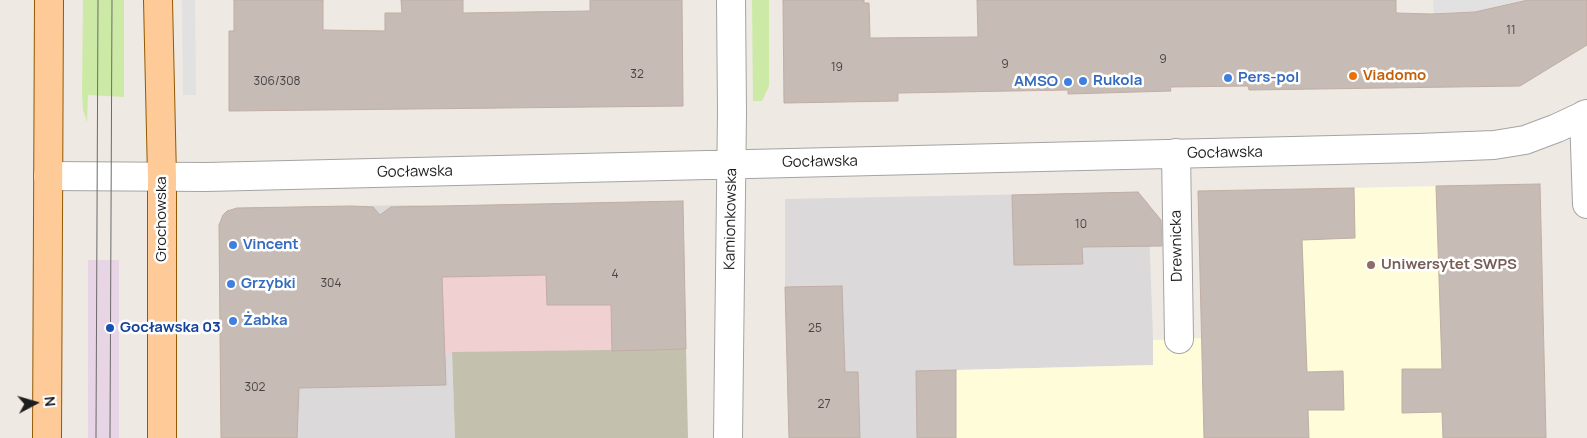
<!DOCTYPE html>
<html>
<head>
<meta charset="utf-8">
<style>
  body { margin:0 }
  #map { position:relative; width:1587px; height:438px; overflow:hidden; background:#eee9e2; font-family:Manrope,sans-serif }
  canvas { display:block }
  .north { position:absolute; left:10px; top:378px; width:50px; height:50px; -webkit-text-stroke:4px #fff; paint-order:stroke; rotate:84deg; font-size:14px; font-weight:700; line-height:20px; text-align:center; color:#1d1d1d }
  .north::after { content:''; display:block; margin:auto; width:18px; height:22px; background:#1d1d1d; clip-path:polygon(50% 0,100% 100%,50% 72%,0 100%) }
</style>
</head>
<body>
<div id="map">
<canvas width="1587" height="438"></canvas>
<div class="north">N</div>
</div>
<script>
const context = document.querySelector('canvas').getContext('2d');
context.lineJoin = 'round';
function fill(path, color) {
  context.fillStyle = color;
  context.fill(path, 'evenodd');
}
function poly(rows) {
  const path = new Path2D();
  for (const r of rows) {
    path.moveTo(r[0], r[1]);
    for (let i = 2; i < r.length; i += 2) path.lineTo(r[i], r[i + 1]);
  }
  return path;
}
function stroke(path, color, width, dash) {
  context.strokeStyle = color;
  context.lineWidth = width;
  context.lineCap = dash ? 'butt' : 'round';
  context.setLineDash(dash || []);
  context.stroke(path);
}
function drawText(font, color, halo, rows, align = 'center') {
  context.font = font + ' Manrope,sans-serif';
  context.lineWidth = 5;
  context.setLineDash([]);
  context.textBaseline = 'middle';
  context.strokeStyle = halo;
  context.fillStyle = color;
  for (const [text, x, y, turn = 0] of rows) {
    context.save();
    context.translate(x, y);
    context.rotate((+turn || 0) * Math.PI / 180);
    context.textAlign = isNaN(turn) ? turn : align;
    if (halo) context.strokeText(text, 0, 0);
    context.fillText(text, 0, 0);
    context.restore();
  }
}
fill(poly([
  [1138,192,1148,203,1154,365,956,370,956,438,789,438,785,287,785,199],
  [414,205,442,206,445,354,452,352,455,438,221,438,219,225,223,215,237,208]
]), '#dbd9da');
fill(poly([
  [683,201,612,351,443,353,442,206]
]), '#f0d0d1');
fill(poly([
  [88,260,119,260,119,438,88,438]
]), '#e7d4e5');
fill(poly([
  [1540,184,1546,438,956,438,956,370,1153,365,1153,340,1203,338,1198,191]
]), '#fffcda');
fill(poly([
  [686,349,688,438,455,438,452,352]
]), '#c3c1ad');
fill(poly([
  [83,0,124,0,124,97,88,95,87,122,83,110,82,94],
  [752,0,769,0,769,86,762,101,753,101]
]), '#cceaa6');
fill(poly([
  [182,0,195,0,196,95,183,95],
  [1433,0,1526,0,1475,12,1434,13]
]), '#e1e1e1');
const building = poly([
  [234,0,323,0,323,30,385,31,385,13,402,13,401,0,463,0,463,13,590,11,590,0,682,0,683,106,229,111,229,31,234,31,234,0],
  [783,0,864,0,864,3,869,3,870,38,978,37,977,0,1396,0,1396,13,1431,14,1475,12,1528,0,1587,0,1587,45,1520,86,1249,90,1248,86,1170,87,1171,91,1068,94,1068,90,898,93,898,101,784,103,783,0],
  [1540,184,1546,438,1443,438,1442,412,1402,413,1402,369,1442,369,1436,186,1540,184],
  [1354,188,1355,238,1302,240,1307,372,1343,371,1344,410,1308,410,1309,438,1204,438,1198,191,1354,188],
  [1138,192,1161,220,1162,246,1082,247,1083,264,1014,265,1012,195,1138,192],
  [683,201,686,349,612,351,611,305,547,305,546,275,442,277,446,385,299,388,297,438,221,438,219,225,223,215,227,211,237,208,351,206,373,207,380,215,391,207,683,201],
  [842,286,845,372,858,372,860,438,789,438,785,287,842,286],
  [956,370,956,438,917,438,916,371,956,370]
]);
fill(building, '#c6bbb5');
stroke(building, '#c0aea4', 1);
const minor = poly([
  [1584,115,1587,204],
  [1176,153,1179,339],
  [48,176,206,177,1418,148,1494,145,1525,140,1557,128,1587,114],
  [728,438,732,111,731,0]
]);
const major = poly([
  [158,0,162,177,162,438],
  [47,438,49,0]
]);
stroke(minor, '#a4a4a4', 30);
stroke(major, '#955900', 30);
stroke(minor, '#fff', 28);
stroke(major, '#fdca98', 28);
stroke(poly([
  [96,438,98,0],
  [110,438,112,0]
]), '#6b6b6b', 1);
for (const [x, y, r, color] of [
  [1353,76,5,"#e8710a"],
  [1228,78,5,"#3f7fe0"],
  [1083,81,5,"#3f7fe0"],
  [1068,82,5,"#3f7fe0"],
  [233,245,5,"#3f7fe0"],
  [1371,265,5,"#8d6e63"],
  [231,284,5,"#3f7fe0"],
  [233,321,5,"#3f7fe0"],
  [110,328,5,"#1a4fb4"]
]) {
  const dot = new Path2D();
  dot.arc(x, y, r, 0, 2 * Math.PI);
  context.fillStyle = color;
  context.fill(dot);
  stroke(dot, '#fff', 2);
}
drawText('12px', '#474443', null, [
  ["11",1511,31],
  ["9",1163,60],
  ["9",1005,65],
  ["19",837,68],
  ["32",637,75],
  ["306/308",277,82],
  ["10",1081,225],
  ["4",615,275],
  ["304",331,284],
  ["25",815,329],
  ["302",255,388],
  ["27",824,405]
]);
drawText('bold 15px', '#c56008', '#fff', [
  ["Viadomo",1363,76]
], 'left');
drawText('bold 15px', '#366cbe', '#fff', [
  ["Pers-pol",1238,78],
  ["Rukola",1093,81],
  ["AMSO",1058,82,"right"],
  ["Vincent",243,245],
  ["Grzybki",241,284],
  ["Żabka",243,321]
], 'left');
drawText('15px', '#1d1d1d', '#fff', [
  ["Gocławska",1225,153,-1],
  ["Gocławska",820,162,-1],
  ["Gocławska",415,172,-1],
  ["Grochowska",162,219,-90],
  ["Kamionkowska",731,219,-89],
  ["Drewnicka",1177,246,-91]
]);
drawText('bold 15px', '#785e54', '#fff', [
  ["Uniwersytet SWPS",1381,265]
], 'left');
drawText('bold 15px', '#164399', '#fff', [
  ["Gocławska 03",120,328]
], 'left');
</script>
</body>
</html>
